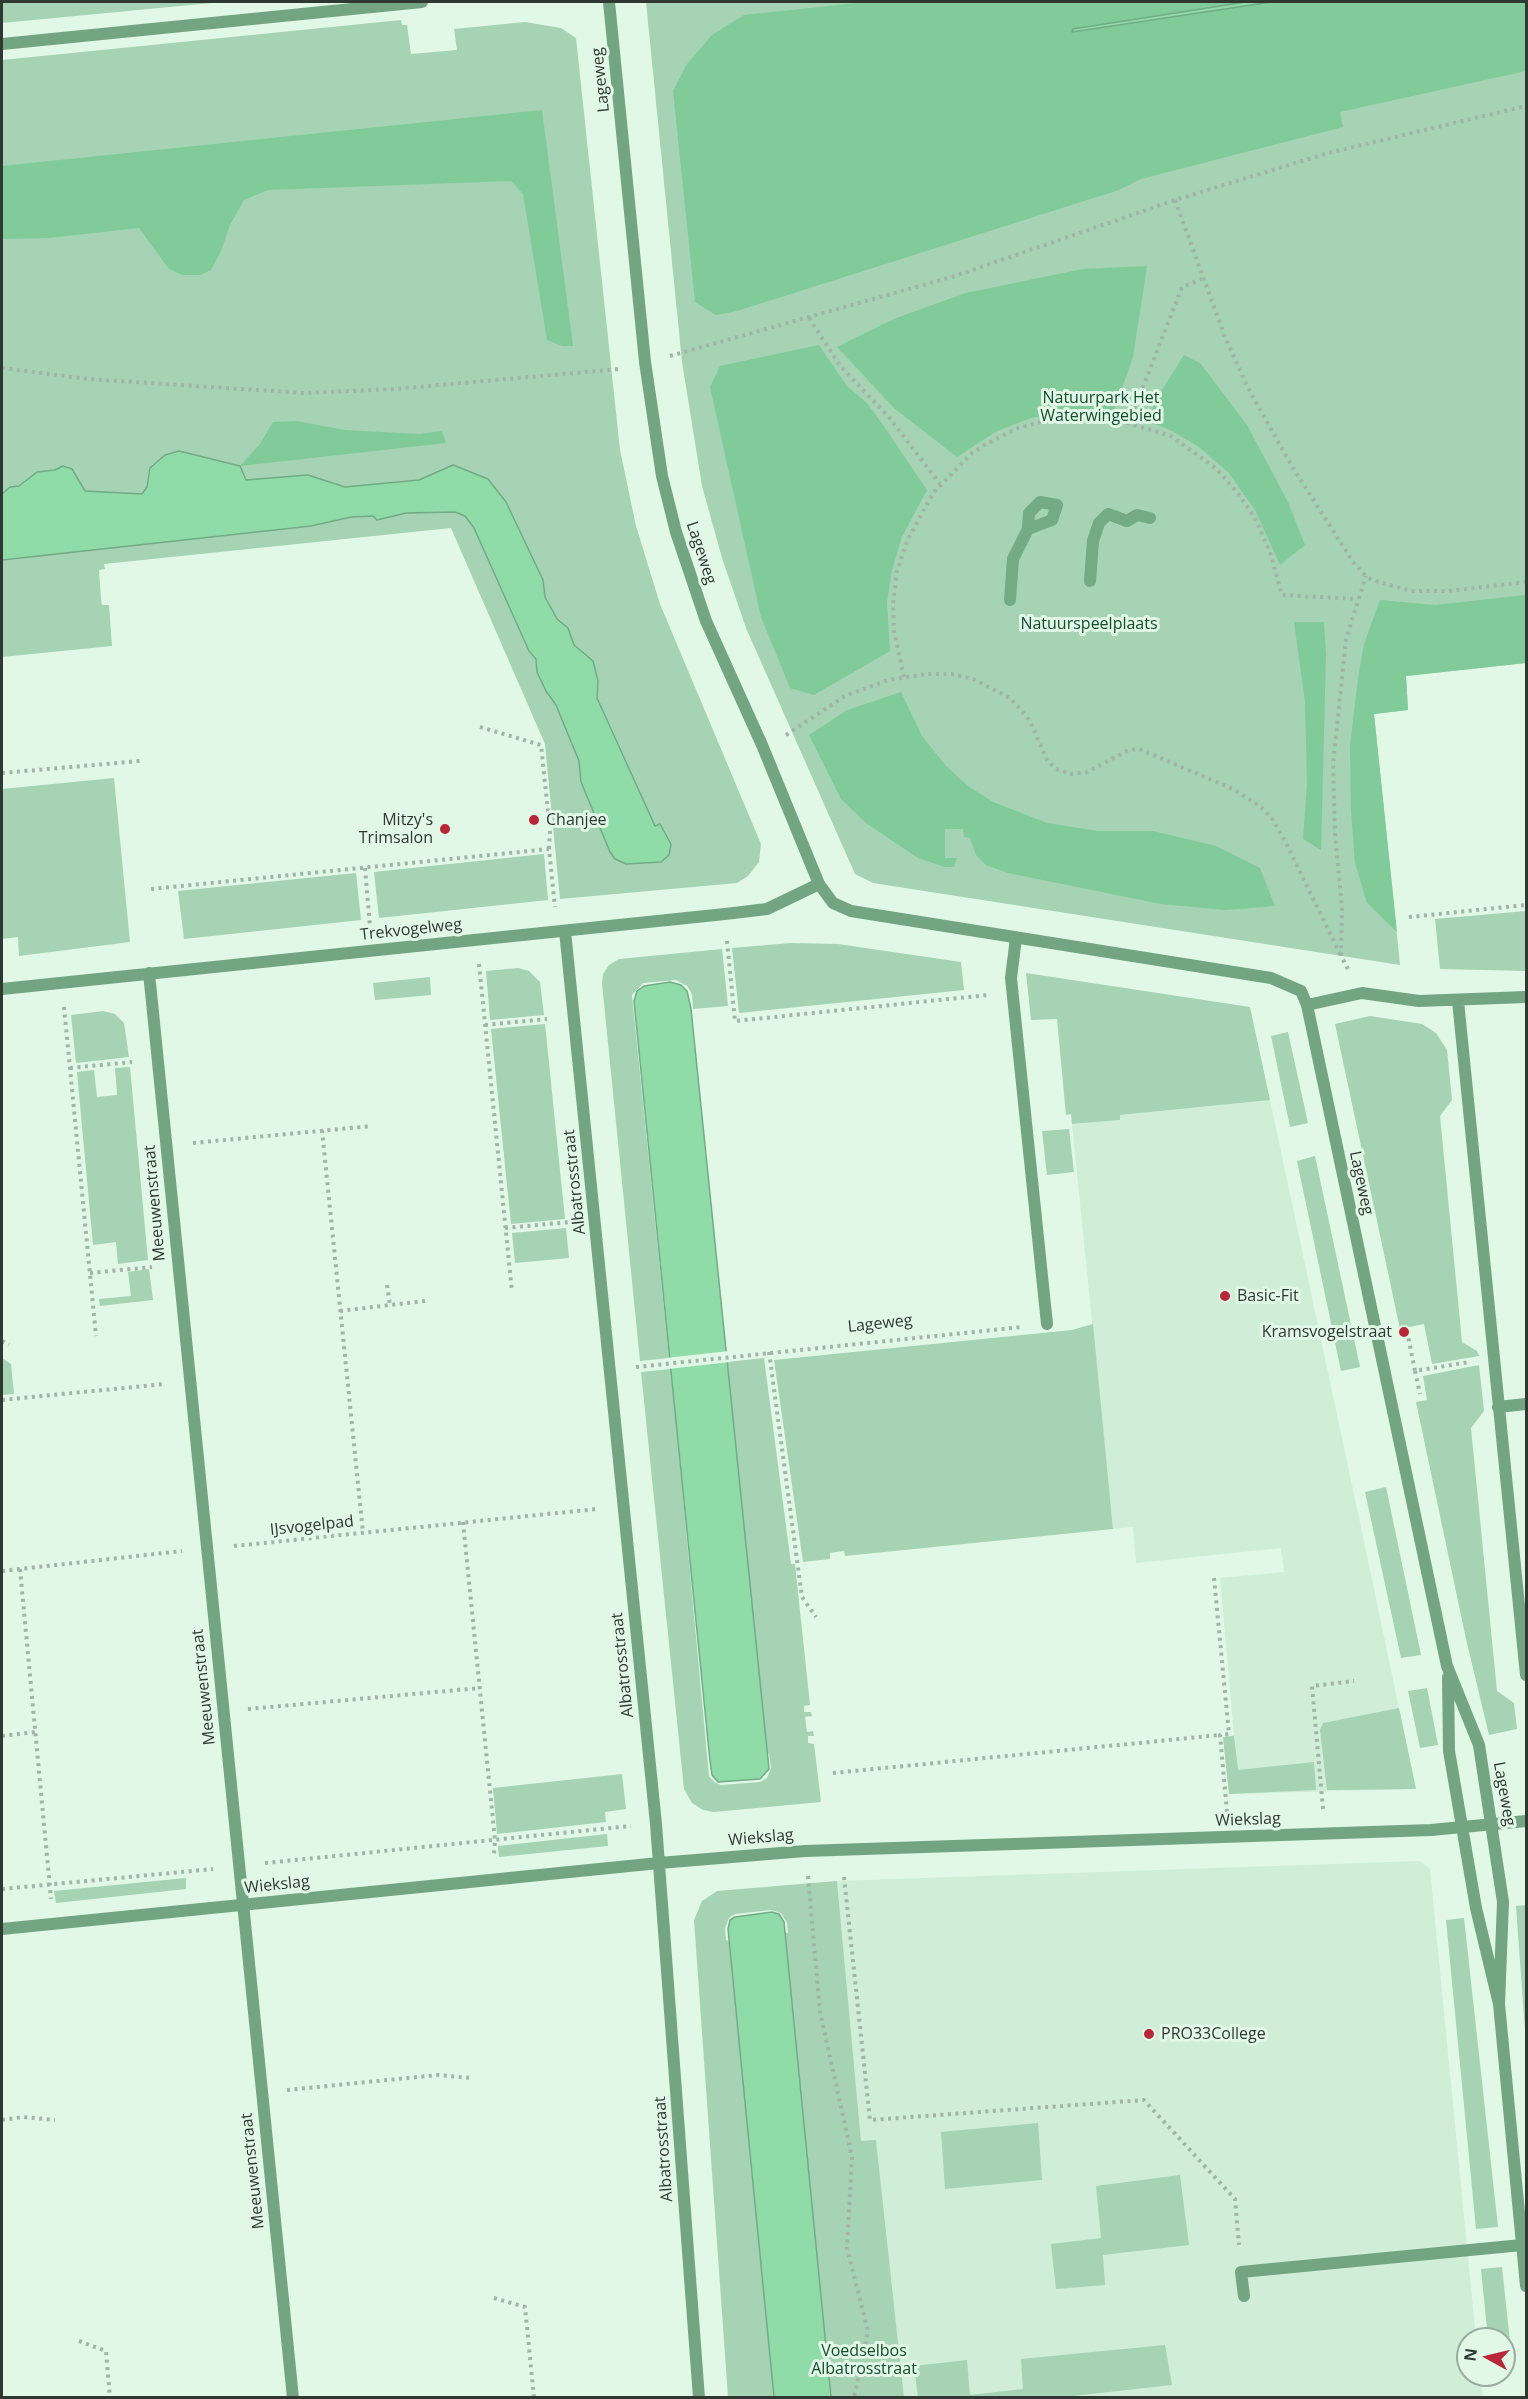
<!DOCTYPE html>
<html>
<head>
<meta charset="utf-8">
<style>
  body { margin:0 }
  #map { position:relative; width:1528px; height:2399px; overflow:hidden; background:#e1f8e7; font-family:"Open Sans",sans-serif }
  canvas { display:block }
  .frame { position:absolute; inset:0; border:3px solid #303832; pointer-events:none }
  .north { position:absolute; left:1456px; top:2327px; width:60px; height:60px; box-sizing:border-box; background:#e1f8e7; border:2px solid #9aab9f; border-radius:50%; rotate:278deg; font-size:16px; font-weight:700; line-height:24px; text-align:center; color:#303832 }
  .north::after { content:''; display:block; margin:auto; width:21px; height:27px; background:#b82737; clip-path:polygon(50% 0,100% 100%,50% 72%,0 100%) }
</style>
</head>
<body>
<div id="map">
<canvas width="1528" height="2399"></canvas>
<div class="frame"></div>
<div class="north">N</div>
</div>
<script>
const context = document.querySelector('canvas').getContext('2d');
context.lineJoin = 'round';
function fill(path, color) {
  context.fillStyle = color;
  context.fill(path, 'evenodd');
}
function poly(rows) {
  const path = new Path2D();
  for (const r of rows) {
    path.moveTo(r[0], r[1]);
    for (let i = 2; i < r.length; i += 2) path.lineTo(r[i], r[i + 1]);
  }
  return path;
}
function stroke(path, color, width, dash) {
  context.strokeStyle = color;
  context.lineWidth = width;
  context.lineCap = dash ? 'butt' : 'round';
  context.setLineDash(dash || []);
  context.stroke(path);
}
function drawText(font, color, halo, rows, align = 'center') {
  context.font = font + ' "Open Sans",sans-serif';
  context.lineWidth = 6;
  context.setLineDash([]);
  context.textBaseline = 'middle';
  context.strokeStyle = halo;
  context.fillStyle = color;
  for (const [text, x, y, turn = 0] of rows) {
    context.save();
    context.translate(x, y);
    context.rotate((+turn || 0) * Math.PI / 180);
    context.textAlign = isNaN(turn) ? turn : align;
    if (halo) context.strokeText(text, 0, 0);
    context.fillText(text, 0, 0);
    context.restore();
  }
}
fill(poly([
  [1270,1100,1362,1532,1416,1789,1229,1794,1223,1737,1234,1735,1220,1578,1284,1572,1281,1548,1136,1563,1133,1527,1113,1529,1072,1124,1119,1120,1120,1115],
  [1420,1861,1430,1869,1476,2339,1468,2339,1468,2375,1480,2375,1483,2397,904,2397,876,2141,861,2142,837,1881]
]), '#cfedd7');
fill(poly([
  [2,2,222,2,2,23],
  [646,2,1526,2,1526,663,1406,676,1408,710,1374,714,1400,965,873,883,855,874,746,628,722,558,702,486,682,362],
  [401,20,402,25,407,25,411,54,457,50,454,29,525,22,561,28,576,38,620,450,636,526,660,604,761,844,759,862,748,876,737,883,560,899,545,744,451,528,104,564,105,569,99,570,101,599,102,605,109,605,112,646,2,657,2,60],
  [114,778,130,942,19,956,18,937,2,939,2,789],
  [544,854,548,900,379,918,374,872],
  [356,873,361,920,184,939,178,891],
  [1526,911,1526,971,1440,969,1435,919],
  [791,943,838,944,961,962,964,990,739,1013,732,948],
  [722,949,728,1006,693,1009,692,994,687,986,676,980,643,983,632,995,669,1358,640,1361,602,983,603,974,609,965,619,959],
  [518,968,529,971,540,982,544,1015,490,1020,486,971],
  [1026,973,1250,1007,1270,1100,1120,1115,1120,1120,1072,1124,1071,1114,1066,1115,1057,1019,1031,1020],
  [430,977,431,995,375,1000,373,983],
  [103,1011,115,1014,124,1023,129,1057,76,1063,71,1015],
  [1370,1016,1422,1024,1436,1033,1447,1050,1452,1100,1440,1116,1462,1342,1477,1351,1479,1356,1432,1364,1424,1324,1400,1329,1335,1024],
  [545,1024,565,1219,511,1224,491,1029],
  [1288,1032,1308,1123,1290,1127,1271,1036],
  [130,1067,148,1260,118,1264,116,1242,93,1245,77,1072,94,1070,97,1097,117,1095,115,1068],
  [1069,1129,1074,1172,1047,1175,1042,1131],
  [1315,1156,1360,1367,1341,1371,1297,1161],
  [566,1228,569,1258,515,1263,512,1233],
  [149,1269,153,1300,100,1306,99,1299,131,1296,128,1272],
  [1093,1324,1113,1529,845,1556,844,1551,830,1553,830,1559,803,1562,774,1360,1072,1330],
  [2,1358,11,1364,14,1394,2,1395],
  [764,1358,791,1564,795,1564,810,1705,804,1706,804,1712,811,1712,812,1716,805,1717,807,1732,813,1731,814,1736,808,1736,808,1743,814,1744,821,1802,714,1812,703,1810,692,1803,684,1789,641,1372,671,1369,709,1776,714,1782,721,1785,760,1782,767,1778,771,1768,769,1754,767,1754,727,1362],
  [1479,1365,1484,1411,1471,1428,1497,1691,1514,1703,1517,1729,1489,1735,1466,1639,1416,1402,1427,1400,1423,1376],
  [1386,1487,1421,1655,1401,1658,1365,1492],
  [1427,1688,1438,1745,1420,1748,1408,1691],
  [1399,1708,1416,1789,1327,1790,1320,1730,1323,1723],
  [1234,1736,1238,1770,1314,1762,1316,1790,1229,1794,1223,1737],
  [622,1774,626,1809,605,1812,606,1822,497,1834,493,1788],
  [607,1834,608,1846,499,1857,498,1846],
  [186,1878,186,1889,56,1903,54,1891],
  [837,1881,861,2141,876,2140,904,2397,831,2397,785,1933,788,1933,787,1923,781,1913,771,1910,735,1914,729,1918,725,1928,726,1940,729,1941,774,2397,728,2397,694,1920,702,1901,717,1891],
  [1526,1905,1526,2044,1516,1906],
  [1464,1918,1498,2227,1476,2229,1446,1920],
  [1038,2123,1042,2180,945,2189,941,2132],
  [1180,2175,1189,2245,1103,2255,1105,2285,1056,2289,1051,2244,1101,2238,1096,2186],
  [1502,2267,1513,2370,1504,2370,1504,2339,1488,2339,1481,2269],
  [1165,2345,1172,2385,1055,2398,918,2397,914,2366,967,2360,970,2395,1023,2389,1021,2359]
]), '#a5d3b3');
fill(poly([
  [866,2,1526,2,1526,71,1340,112,1343,127,1141,179,1119,190,737,311,716,315,695,302,673,91,687,64,712,35,744,15],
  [542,110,573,346,562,346,547,340,523,194,511,181,268,190,244,200,230,225,221,251,211,270,200,275,182,275,169,269,139,228,49,238,2,239,2,166],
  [1147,266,1133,357,1113,413,1073,411,1031,418,997,431,957,457,894,408,837,347,896,318,966,293,1083,269],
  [819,345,847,386,867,403,883,425,927,490,902,537,892,570,887,602,890,651,814,695,790,688,761,617,710,387,720,366],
  [1184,355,1200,363,1247,425,1288,502,1305,545,1280,565,1255,510,1229,473,1199,447,1172,431,1147,421,1157,398],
  [297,421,344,430,419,434,442,431,446,443,240,466,260,444,273,422],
  [1526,595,1526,663,1406,676,1408,710,1374,714,1397,932,1367,903,1355,863,1351,811,1350,746,1358,678,1364,644,1380,600,1435,605],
  [1294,622,1324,622,1326,655,1321,850,1303,839,1307,785,1305,702],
  [901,692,922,736,946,766,968,786,993,802,1047,823,1098,831,1153,831,1216,846,1260,868,1275,906,1226,910,1161,904,1008,873,986,865,976,855,970,838,964,837,963,829,945,829,945,858,957,858,954,867,945,867,918,858,866,823,841,799,809,735,847,710]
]), '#80cb99');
const water = poly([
  [1246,2,1271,2,1072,32,1073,29,1246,2],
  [179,451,240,466,246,480,308,475,345,487,419,480,453,465,488,479,506,502,543,580,545,597,557,619,568,628,574,645,593,661,598,681,597,698,655,826,660,824,671,844,669,855,661,862,626,864,615,859,610,852,581,782,579,761,556,705,546,691,537,672,536,659,529,651,474,528,465,516,455,512,406,513,377,520,373,516,351,517,311,526,2,560,2,494,10,487,19,486,37,472,55,470,63,466,72,469,85,491,142,494,147,487,150,468,165,455,179,451],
  [670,982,681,985,687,991,691,1009,769,1769,760,1779,718,1782,712,1775,710,1761,634,1001,637,991,644,986,670,982],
  [772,1912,779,1914,784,1922,831,2397,774,2397,728,1929,730,1920,735,1917,772,1912]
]);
fill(water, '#8fdca9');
stroke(water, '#72ab85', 1.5);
fill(poly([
  [729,1351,730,1362,668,1369,666,1358]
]), '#e1f8e7');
stroke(poly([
  [1090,581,1093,541,1099,523,1108,514,1127,521,1137,515,1150,518],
  [1010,600,1013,559,1028,529,1029,513,1040,502,1057,505,1052,520,1028,529]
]), '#72ab85', 12);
stroke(poly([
  [1175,200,1225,337,1248,388,1290,463,1353,562,1366,576,1372,580,1411,591,1448,591,1526,582],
  [809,318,841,367,888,416,940,484],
  [670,356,955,276,1175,200,1328,153,1526,106],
  [2,368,88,379,304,393,395,389,619,369],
  [1129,423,1182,287,1202,279],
  [904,677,894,631,893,603,897,571,908,539,933,493,972,453,986,444,1018,428,1061,417,1110,418,1171,436,1217,469,1239,495,1255,518,1270,552,1282,595,1358,599],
  [480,727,541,745,550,831,549,849],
  [786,735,845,696,888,680,928,674,952,674,973,679,1010,698,1021,710,1030,721,1047,760,1056,769,1071,774,1087,772,1129,750,1139,749,1233,789,1261,807,1273,820,1287,845,1341,956],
  [2,773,140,761],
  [365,868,370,926],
  [151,889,549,849,555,907],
  [1409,917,1526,905],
  [727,941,735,1021,988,995],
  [479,964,512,1292],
  [1348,969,1341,956,1342,908,1335,834,1333,765,1346,639,1366,576],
  [64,1007,96,1336],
  [485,1025,547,1019],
  [70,1068,132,1062],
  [322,1130,363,1533],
  [193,1143,372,1126],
  [505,1228,570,1222],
  [90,1273,152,1267],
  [387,1285,390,1305,425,1301],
  [340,1311,390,1305],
  [1407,1331,1415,1371,1469,1362],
  [2,1341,9,1345],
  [769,1352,802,1597,816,1617],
  [636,1367,1022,1327],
  [1415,1371,1420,1394],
  [2,1400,164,1384],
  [463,1522,495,1840,494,1854],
  [234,1546,597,1509],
  [20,1569,51,1899],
  [2,1571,182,1551],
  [1214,1578,1229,1734,1220,1735,1227,1812],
  [248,1709,480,1688],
  [2,1736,35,1732],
  [833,1773,1220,1735],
  [1323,1809,1312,1686,1354,1681],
  [265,1863,631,1826],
  [808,1876,820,2012,852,2157,847,2248,868,2331,854,2398],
  [844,1877,870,2120,1144,2100,1235,2199,1239,2245],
  [2,1889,213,1869],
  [287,2090,438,2075,471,2078],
  [2,2120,23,2117,55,2120],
  [494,2298,525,2307,534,2398],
  [79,2341,106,2351,110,2398]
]), '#a2b4a7', 4, [3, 4.5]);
stroke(poly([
  [1244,2296,1241,2272,1522,2245]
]), '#73a583', 12);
stroke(poly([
  [2,44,422,2],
  [565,931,656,1824,699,2398],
  [1016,938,1011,978,1047,1324],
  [149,973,293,2398],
  [2,989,725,914,767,909,819,884],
  [1458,1001,1526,1675],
  [1307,1005,1362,993,1419,1001,1526,997],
  [1498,1407,1526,1404],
  [2,1929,659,1863,805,1851,1431,1830,1526,1821]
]), '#73a583', 12);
stroke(poly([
  [609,2,645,362,662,476,676,532,706,621,762,745,819,884,833,903,851,911,1271,978,1301,991,1307,1005,1447,1666,1479,1745,1503,1902,1499,2004],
  [1448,1677,1449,1751,1476,1908,1499,2004,1526,2286]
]), '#73a583', 12);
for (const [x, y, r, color] of [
  [534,820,6,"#b82737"],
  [445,829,6,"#b82737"],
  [1225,1296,6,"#b82737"],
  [1404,1332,6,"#b82737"],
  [1149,2034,6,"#b82737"]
]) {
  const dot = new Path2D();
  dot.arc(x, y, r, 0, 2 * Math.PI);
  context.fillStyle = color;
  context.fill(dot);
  stroke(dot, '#e1f8e7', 2);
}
drawText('16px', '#303832', '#e1f8e7', [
  ["Lageweg",601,80,-96],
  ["Lageweg",701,553,72],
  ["Trekvogelweg",411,930,-6],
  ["Albatrosstraat",575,1182,-96],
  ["Lageweg",1361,1183,78],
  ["Meeuwenstraat",155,1203,-95],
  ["Lageweg",880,1324,-6],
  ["IJsvogelpad",312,1526,-6],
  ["Albatrosstraat",623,1665,-96],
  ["Meeuwenstraat",204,1687,-96],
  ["Lageweg",1504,1794,80],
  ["Wiekslag",1248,1820,-2],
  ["Wiekslag",761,1838,-5],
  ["Wiekslag",277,1885,-6],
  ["Albatrosstraat",664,2149,-94],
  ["Meeuwenstraat",253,2171,-96]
]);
drawText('16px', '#144d2d', '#e1f8e7', [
  ["Natuurpark Het",1101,398],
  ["Waterwingebied",1101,416],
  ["Natuurspeelplaats",1089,624],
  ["Voedselbos",864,2351],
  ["Albatrosstraat",864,2369]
]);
drawText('16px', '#303832', '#e1f8e7', [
  ["Mitzy's",433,820,"right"],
  ["Trimsalon",433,838,"right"],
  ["Chanjee",546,820],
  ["Basic-Fit",1237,1296],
  ["Kramsvogelstraat",1392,1332,"right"],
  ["PRO33College",1161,2034]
], 'left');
</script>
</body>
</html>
